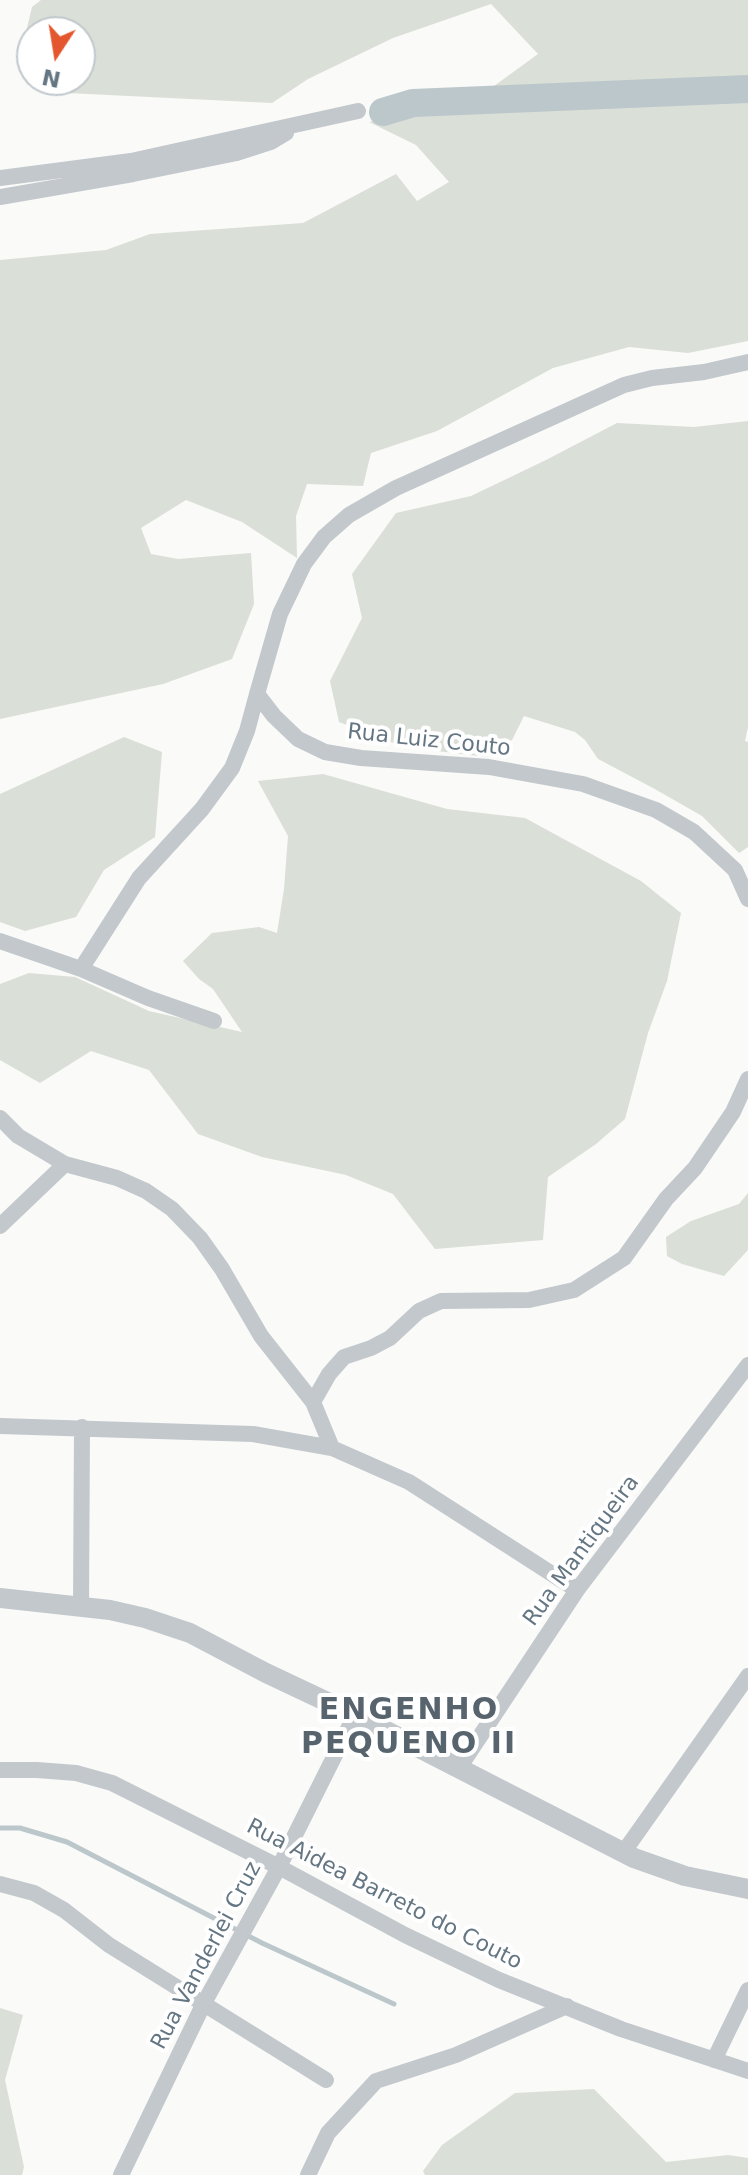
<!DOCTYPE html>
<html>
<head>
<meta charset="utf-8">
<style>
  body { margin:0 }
  #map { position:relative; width:748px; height:2175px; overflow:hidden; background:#fafaf8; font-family:"DejaVu Sans",sans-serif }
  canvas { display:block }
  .north { position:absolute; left:16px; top:16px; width:80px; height:80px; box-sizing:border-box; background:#fff; border:2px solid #c1c8cd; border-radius:50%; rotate:192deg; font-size:22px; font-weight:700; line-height:32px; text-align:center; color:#657683 }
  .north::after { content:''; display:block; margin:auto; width:28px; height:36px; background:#e4572e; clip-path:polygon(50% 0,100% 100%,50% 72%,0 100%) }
</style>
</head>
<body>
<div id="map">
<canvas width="748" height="2175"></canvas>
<div class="north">N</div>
</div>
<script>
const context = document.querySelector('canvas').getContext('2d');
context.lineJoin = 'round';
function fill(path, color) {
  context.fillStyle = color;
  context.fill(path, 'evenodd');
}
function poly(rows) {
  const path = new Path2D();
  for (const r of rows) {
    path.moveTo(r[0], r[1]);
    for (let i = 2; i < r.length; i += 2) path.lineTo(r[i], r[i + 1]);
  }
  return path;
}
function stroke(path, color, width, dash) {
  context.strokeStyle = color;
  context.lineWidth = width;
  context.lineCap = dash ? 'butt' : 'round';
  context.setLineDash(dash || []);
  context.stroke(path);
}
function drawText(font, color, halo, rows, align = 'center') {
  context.font = font + ' "DejaVu Sans",sans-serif';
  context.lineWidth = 8;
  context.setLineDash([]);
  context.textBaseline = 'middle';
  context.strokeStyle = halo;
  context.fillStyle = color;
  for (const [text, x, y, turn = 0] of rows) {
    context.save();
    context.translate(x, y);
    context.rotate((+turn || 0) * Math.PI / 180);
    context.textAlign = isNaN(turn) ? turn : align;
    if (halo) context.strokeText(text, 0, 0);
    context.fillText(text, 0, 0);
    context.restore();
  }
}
fill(poly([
  [41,0,748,0,748,341,688,353,629,347,553,368,437,431,371,453,363,486,307,484,296,516,297,558,242,522,186,500,141,528,151,554,178,559,251,553,254,604,232,659,163,684,0,719,0,260,106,250,150,234,303,223,396,174,417,201,449,182,416,145,369,122,468,105,538,54,491,4,393,38,308,79,272,103,68,93,48,80,80,80,80,32,32,32,32,70,19,62,32,7],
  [748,421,748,727,745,741,748,742,748,847,739,853,702,816,653,788,598,759,585,740,575,732,524,716,512,740,487,757,404,747,339,722,330,681,362,618,352,574,396,513,471,496,546,460,617,423,694,427],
  [124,737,162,752,155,837,104,870,76,917,25,931,0,922,0,794],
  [323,774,447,809,525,818,641,881,681,913,667,981,648,1033,625,1119,596,1144,548,1177,543,1240,435,1249,393,1194,346,1175,262,1157,198,1134,149,1070,91,1051,40,1083,0,1060,0,984,29,973,75,977,149,1011,242,1032,213,989,199,979,183,961,212,933,259,927,277,933,284,889,288,836,258,781],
  [748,1193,748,1250,724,1276,682,1264,667,1256,666,1237,691,1221,739,1204],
  [0,2008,23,2015,5,2080,24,2167,22,2175,0,2175],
  [594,2089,666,2162,728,2155,748,2158,748,2175,425,2175,423,2171,442,2145,515,2093]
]), '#dadfd7');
stroke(poly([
  [0,1828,20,1828,67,1842,262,1943,394,2004]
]), '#bbc7cb', 5);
stroke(poly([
  [383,112,413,103,748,89]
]), '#bbc7cb', 28);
stroke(poly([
  [0,178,131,161,358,111],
  [0,197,133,174,237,153,271,142,286,133],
  [748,362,704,372,652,378,624,385,396,488,349,515,324,537,304,564,280,614,257,694,274,716,298,739,325,752,361,758,489,767,583,784,656,810,694,832,735,870,748,899],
  [0,941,81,969,148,998,214,1021],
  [81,969,139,878,202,809,232,768,247,731,257,694],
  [0,1118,18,1136,65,1164,117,1178,146,1191,172,1209,200,1238,222,1269,261,1336,313,1402,332,1448],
  [0,1226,65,1164],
  [313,1402,329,1374,344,1357,371,1348,390,1338,419,1311,441,1301,529,1300,574,1290,624,1258,666,1199,695,1168,733,1112,748,1079],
  [0,1426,253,1434,332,1448,409,1482,577,1590],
  [81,1607,82,1427],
  [459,1768,577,1590,748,1365],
  [0,1770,37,1770,76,1773,112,1783,279,1867,405,1935,499,1980,621,2029,748,2071],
  [623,1853,748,1676],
  [0,1884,34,1893,64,1910,109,1945,326,2080],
  [714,2060,748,1990],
  [121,2175,204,2003,279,1867,355,1715],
  [308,2175,328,2133,376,2081,456,2055,567,2006]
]), '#c3c8cc', 16);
stroke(poly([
  [0,1598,110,1610,145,1618,190,1633,266,1673,355,1715,634,1858,685,1876,748,1889]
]), '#c3c8cc', 20);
drawText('22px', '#657683', '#fff', [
  ["Rua Luiz Couto",429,741,6],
  ["Rua Mantiqueira",582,1551,-54],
  ["Rua Aidea Barreto do Couto",384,1895,27],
  ["Rua Vanderlei Cruz",207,1956,-62]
]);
context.letterSpacing = '2px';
drawText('bold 30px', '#57646e', '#fff', [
  ["ENGENHO",409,1711],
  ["PEQUENO II",409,1745]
]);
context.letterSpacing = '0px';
</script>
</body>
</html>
